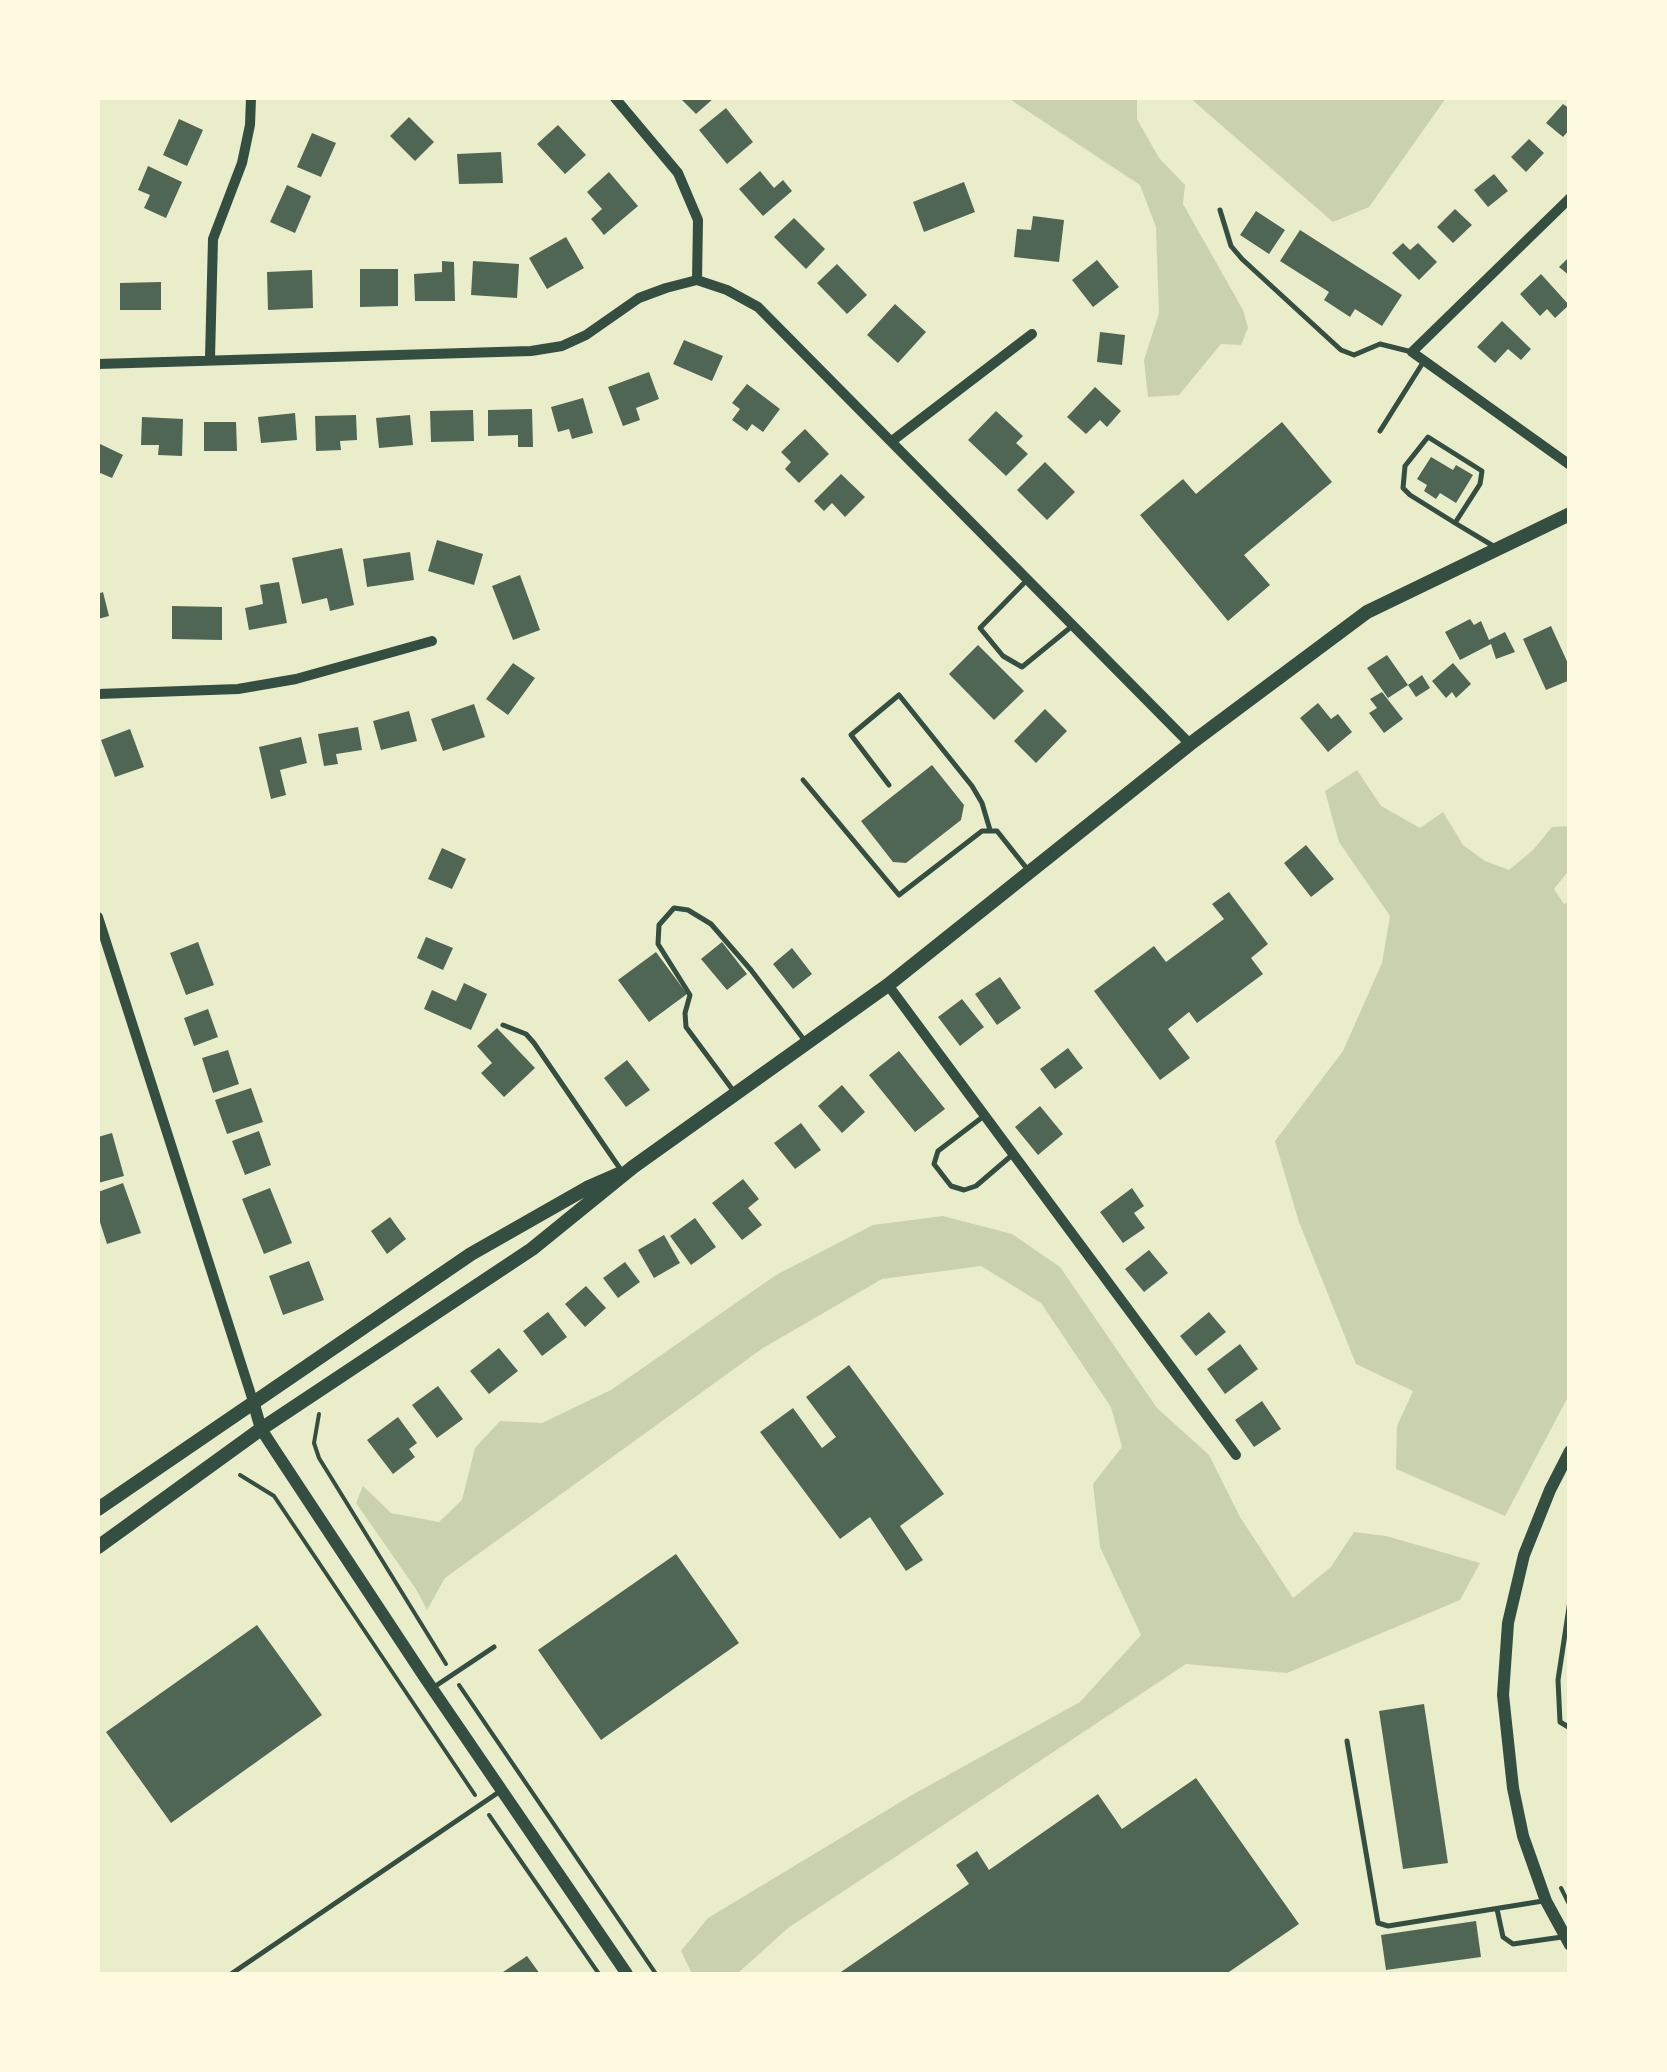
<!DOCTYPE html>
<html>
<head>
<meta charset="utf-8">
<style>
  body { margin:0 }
  #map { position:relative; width:1667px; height:2072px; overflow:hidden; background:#e9edc9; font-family:Figtree,sans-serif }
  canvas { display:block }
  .frame { position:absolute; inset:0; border:100px solid #fefae0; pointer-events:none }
</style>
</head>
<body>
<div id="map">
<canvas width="1667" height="2072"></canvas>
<div class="frame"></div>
</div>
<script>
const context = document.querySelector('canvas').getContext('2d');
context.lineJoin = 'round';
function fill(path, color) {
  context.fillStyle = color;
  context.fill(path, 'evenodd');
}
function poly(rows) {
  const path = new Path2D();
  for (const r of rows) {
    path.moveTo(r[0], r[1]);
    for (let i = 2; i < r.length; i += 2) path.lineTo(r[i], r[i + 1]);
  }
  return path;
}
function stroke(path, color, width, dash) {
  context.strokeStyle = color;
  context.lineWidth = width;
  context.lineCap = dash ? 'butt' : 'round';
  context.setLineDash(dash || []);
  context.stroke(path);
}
fill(poly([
  [1008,98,1137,98,1137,119,1159,158,1185,185,1183,204,1243,310,1248,328,1241,345,1221,344,1179,395,1148,397,1144,360,1159,313,1156,227,1140,185],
  [1190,98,1446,98,1369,207,1333,222],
  [1357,770,1381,806,1420,828,1443,812,1463,845,1485,861,1509,870,1533,850,1552,827,1569,826,1569,870,1554,889,1564,904,1570,902,1569,1395,1505,1516,1396,1469,1397,1426,1413,1391,1356,1364,1299,1222,1275,1141,1343,1051,1382,963,1390,916,1339,842,1325,791],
  [943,1216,1012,1234,1060,1267,1157,1408,1209,1455,1240,1517,1293,1598,1331,1567,1354,1532,1386,1536,1480,1563,1460,1600,1287,1673,1186,1664,788,1928,737,1974,692,1974,681,1951,708,1918,912,1795,1080,1702,1141,1635,1100,1547,1093,1484,1122,1447,1111,1407,1041,1303,981,1266,882,1279,763,1348,445,1578,427,1610,416,1589,356,1503,363,1486,391,1513,439,1522,462,1500,475,1448,500,1421,542,1423,611,1390,776,1275,873,1225]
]), '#cad2ad');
fill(poly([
  [680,98,714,98,696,114],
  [1563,104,1570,109,1570,129,1563,137,1546,123],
  [726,108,753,142,727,164,699,130],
  [409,117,434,142,415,161,390,136],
  [179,119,203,130,187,166,163,155],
  [558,125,586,155,565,174,537,144],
  [312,133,336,143,321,177,297,167],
  [1529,139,1544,153,1526,172,1511,157],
  [501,152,503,183,459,184,457,154],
  [148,166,182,182,166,218,144,208,150,195,138,190],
  [760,171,774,188,783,180,792,191,763,216,739,189],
  [609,172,638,206,604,235,591,219,602,209,587,192],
  [1494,174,1508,191,1488,207,1474,190],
  [964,182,975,212,924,232,913,202],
  [287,185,311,196,295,233,270,222],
  [1455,209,1472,225,1453,243,1437,227],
  [1256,211,1285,230,1269,254,1240,235],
  [1033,216,1064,220,1059,262,1014,257,1017,229,1031,230],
  [794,218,825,249,806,269,774,237],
  [1300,230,1402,295,1382,326,1355,309,1350,317,1324,300,1329,292,1280,261],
  [566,237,584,268,547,289,529,258],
  [1403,243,1410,250,1418,243,1437,262,1419,280,1392,253],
  [1570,256,1570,276,1559,267],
  [1097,260,1119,287,1093,307,1072,280],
  [442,261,454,262,455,301,415,301,414,274,442,272],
  [473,261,519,264,517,298,471,295],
  [837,264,867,295,847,314,817,283],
  [360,269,398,269,398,306,360,307],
  [312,270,313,308,268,310,267,272],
  [1541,274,1569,305,1555,318,1547,309,1540,316,1520,294],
  [161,282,161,310,120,310,120,283],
  [895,304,926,332,898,363,867,335],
  [1502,321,1531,349,1521,360,1508,349,1495,363,1477,347],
  [1100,332,1125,335,1122,365,1097,362],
  [684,340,723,356,712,381,673,364],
  [649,372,659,399,636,408,640,420,623,426,608,387],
  [747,384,780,409,763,432,752,424,747,431,732,420,740,409,732,403],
  [1095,387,1121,411,1107,427,1100,420,1086,434,1067,417],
  [583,398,593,433,572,439,569,429,558,432,551,407],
  [532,409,533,447,518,447,518,435,488,436,488,410],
  [473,410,474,441,431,442,430,411],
  [996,411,1023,436,1016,443,1028,454,1006,476,968,440],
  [295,413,297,440,261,443,258,417],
  [356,415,357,440,340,441,341,450,316,451,315,416],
  [410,415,413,445,379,448,376,418],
  [142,417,183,419,182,456,158,455,159,445,141,445],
  [204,422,236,422,237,451,204,451],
  [1282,422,1332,482,1244,555,1270,585,1228,621,1140,515,1183,479,1196,494],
  [805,429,829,454,799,483,785,469,791,462,781,452],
  [98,443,123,455,112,478,98,472],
  [1431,457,1453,470,1456,465,1473,475,1456,503,1440,493,1436,499,1424,491,1427,485,1417,479],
  [1045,462,1075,492,1047,520,1017,490],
  [841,474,865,497,845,517,832,503,824,511,814,501],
  [437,540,483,554,474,585,428,571],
  [342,548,354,605,330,611,327,598,302,604,292,558],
  [410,552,414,580,367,587,363,559],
  [520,575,540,630,513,640,492,586],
  [279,582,287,623,249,630,245,608,263,604,260,585],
  [103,592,109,616,98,619,98,594],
  [172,606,222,607,222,640,172,639],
  [1470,619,1474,625,1481,621,1489,640,1505,632,1515,652,1496,659,1491,644,1460,660,1445,632],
  [1551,626,1570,668,1570,680,1546,690,1523,639],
  [978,645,1024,691,994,720,949,674],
  [1387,655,1408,685,1388,698,1367,668],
  [513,663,535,678,508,715,486,699],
  [1453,663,1471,684,1456,698,1452,692,1446,698,1432,681],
  [1422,675,1430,688,1416,697,1408,685],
  [1382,692,1403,719,1384,733,1369,713,1377,708,1370,699],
  [1318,703,1331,719,1338,714,1352,732,1328,752,1300,718],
  [474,704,485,737,443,751,431,719],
  [1045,709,1067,731,1036,763,1014,741],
  [409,711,417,741,381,750,373,721],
  [358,727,362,750,336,754,338,764,324,766,318,734],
  [130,729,144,767,115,777,101,740],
  [301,737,307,763,280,770,286,795,271,799,259,747],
  [932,765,964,805,961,820,906,863,893,862,861,821],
  [1306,845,1334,879,1311,897,1284,863],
  [442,848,466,859,452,889,428,879],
  [1229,892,1268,944,1251,958,1263,974,1197,1023,1189,1012,1168,1029,1190,1058,1160,1080,1094,991,1154,946,1166,962,1224,919,1212,904],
  [426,937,453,948,443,970,417,958],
  [198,942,214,985,186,995,170,953],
  [722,942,747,974,727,990,701,959],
  [792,948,812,974,793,989,773,964],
  [656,952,687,994,649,1022,618,980],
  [1000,977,1021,1008,997,1025,975,994],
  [464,983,487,994,471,1030,424,1009,432,990,456,1001],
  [962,999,984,1027,960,1046,938,1017],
  [208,1009,218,1037,194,1046,184,1018],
  [497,1028,535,1068,504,1097,481,1073,492,1063,477,1046],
  [1068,1048,1083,1068,1055,1089,1040,1069],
  [228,1050,239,1084,213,1093,202,1058],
  [899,1051,945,1109,915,1132,869,1075],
  [627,1060,650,1090,626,1107,604,1078],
  [842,1085,865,1112,842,1133,818,1106],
  [251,1088,263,1122,227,1134,215,1100],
  [1040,1106,1063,1134,1038,1155,1015,1127],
  [801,1123,821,1150,795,1169,774,1143],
  [259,1131,271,1165,245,1175,232,1141],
  [112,1133,124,1176,98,1183,98,1137],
  [743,1179,759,1199,748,1208,762,1225,742,1240,712,1203],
  [123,1183,141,1233,107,1244,98,1216,98,1192],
  [270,1188,292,1243,264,1254,242,1199],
  [1132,1188,1144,1206,1134,1213,1145,1228,1123,1243,1100,1212],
  [390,1217,406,1239,387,1254,371,1231],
  [695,1218,716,1247,691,1265,670,1236],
  [664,1235,680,1263,654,1278,638,1250],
  [1149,1250,1168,1273,1144,1292,1125,1269],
  [309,1261,324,1300,283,1315,269,1276],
  [625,1262,640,1282,618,1298,603,1278],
  [586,1286,606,1308,585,1327,565,1304],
  [548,1312,567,1337,542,1356,523,1331],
  [1209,1312,1226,1332,1196,1356,1180,1336],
  [1240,1344,1258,1369,1225,1394,1207,1369],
  [499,1348,518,1371,489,1394,470,1371],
  [849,1365,944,1494,900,1526,923,1560,906,1571,870,1517,840,1539,760,1432,793,1408,822,1448,836,1437,806,1397],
  [438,1386,463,1419,437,1438,412,1405],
  [1262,1401,1281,1429,1254,1447,1235,1420],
  [398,1417,417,1443,409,1449,415,1457,393,1474,367,1440],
  [676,1554,739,1643,601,1740,538,1650],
  [257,1625,322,1715,171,1823,106,1732],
  [1424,1704,1448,1863,1403,1869,1379,1711],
  [1196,1778,1299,1924,1226,1974,838,1974,969,1884,956,1865,977,1851,989,1870,1098,1794,1122,1829],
  [1476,1921,1481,1957,1386,1970,1381,1935],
  [527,1956,540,1974,500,1974]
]), '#4f6655');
stroke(poly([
  [319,1414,314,1443,319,1458,446,1664],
  [240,1475,274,1496,475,1795],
  [459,1685,656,1974],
  [489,1815,599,1974],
  [1561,1888,1570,1906]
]), '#344e41', 4);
stroke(poly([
  [1220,210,1231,246,1242,259,1341,350,1354,355,1380,344,1412,352],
  [1380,431,1424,361],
  [1455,523,1480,484,1482,471,1428,437,1405,466,1403,488,1410,495,1455,523,1495,547],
  [1028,579,980,628,1003,656,1022,667,1071,627],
  [803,780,899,895,982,831,997,831,1028,870],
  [889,785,851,735,899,695,972,786,982,803,990,830],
  [503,1025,526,1034,534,1043,621,1170],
  [735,1093,686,1027,685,1013,690,995,658,944,659,925,674,908,688,910,711,924,751,970,805,1041],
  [984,1116,938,1151,934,1164,951,1186,964,1190,976,1186,1011,1156],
  [1570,1601,1558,1680,1560,1722,1570,1728],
  [434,1687,494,1647],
  [1347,1741,1378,1923,1388,1926,1543,1901],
  [1497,1909,1503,1937,1513,1944,1562,1937],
  [231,1974,499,1792]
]), '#344e41', 5);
stroke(poly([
  [615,98,678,173,698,220,697,280],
  [1570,198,1412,352,1570,465],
  [210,358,213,239,242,163,250,125,251,98],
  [98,364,531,351,562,346,586,335,639,298,666,288,697,280,727,290,758,307,1190,744],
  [892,441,1032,334],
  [98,694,238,689,296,679,432,641],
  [98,917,253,1401],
  [888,985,1236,1455]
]), '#344e41', 10);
stroke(poly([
  [253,1401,261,1429,274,1449,425,1678,627,1974],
  [1570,1451,1550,1490,1524,1555,1508,1623,1503,1695,1513,1788,1523,1836,1546,1901,1570,1945]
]), '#344e41', 12);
stroke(poly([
  [98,1509,471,1254,587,1188,619,1174],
  [98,1547,261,1429,532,1249,633,1167,888,985,1190,744,1367,612,1570,514]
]), '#344e41', 14);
</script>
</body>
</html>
